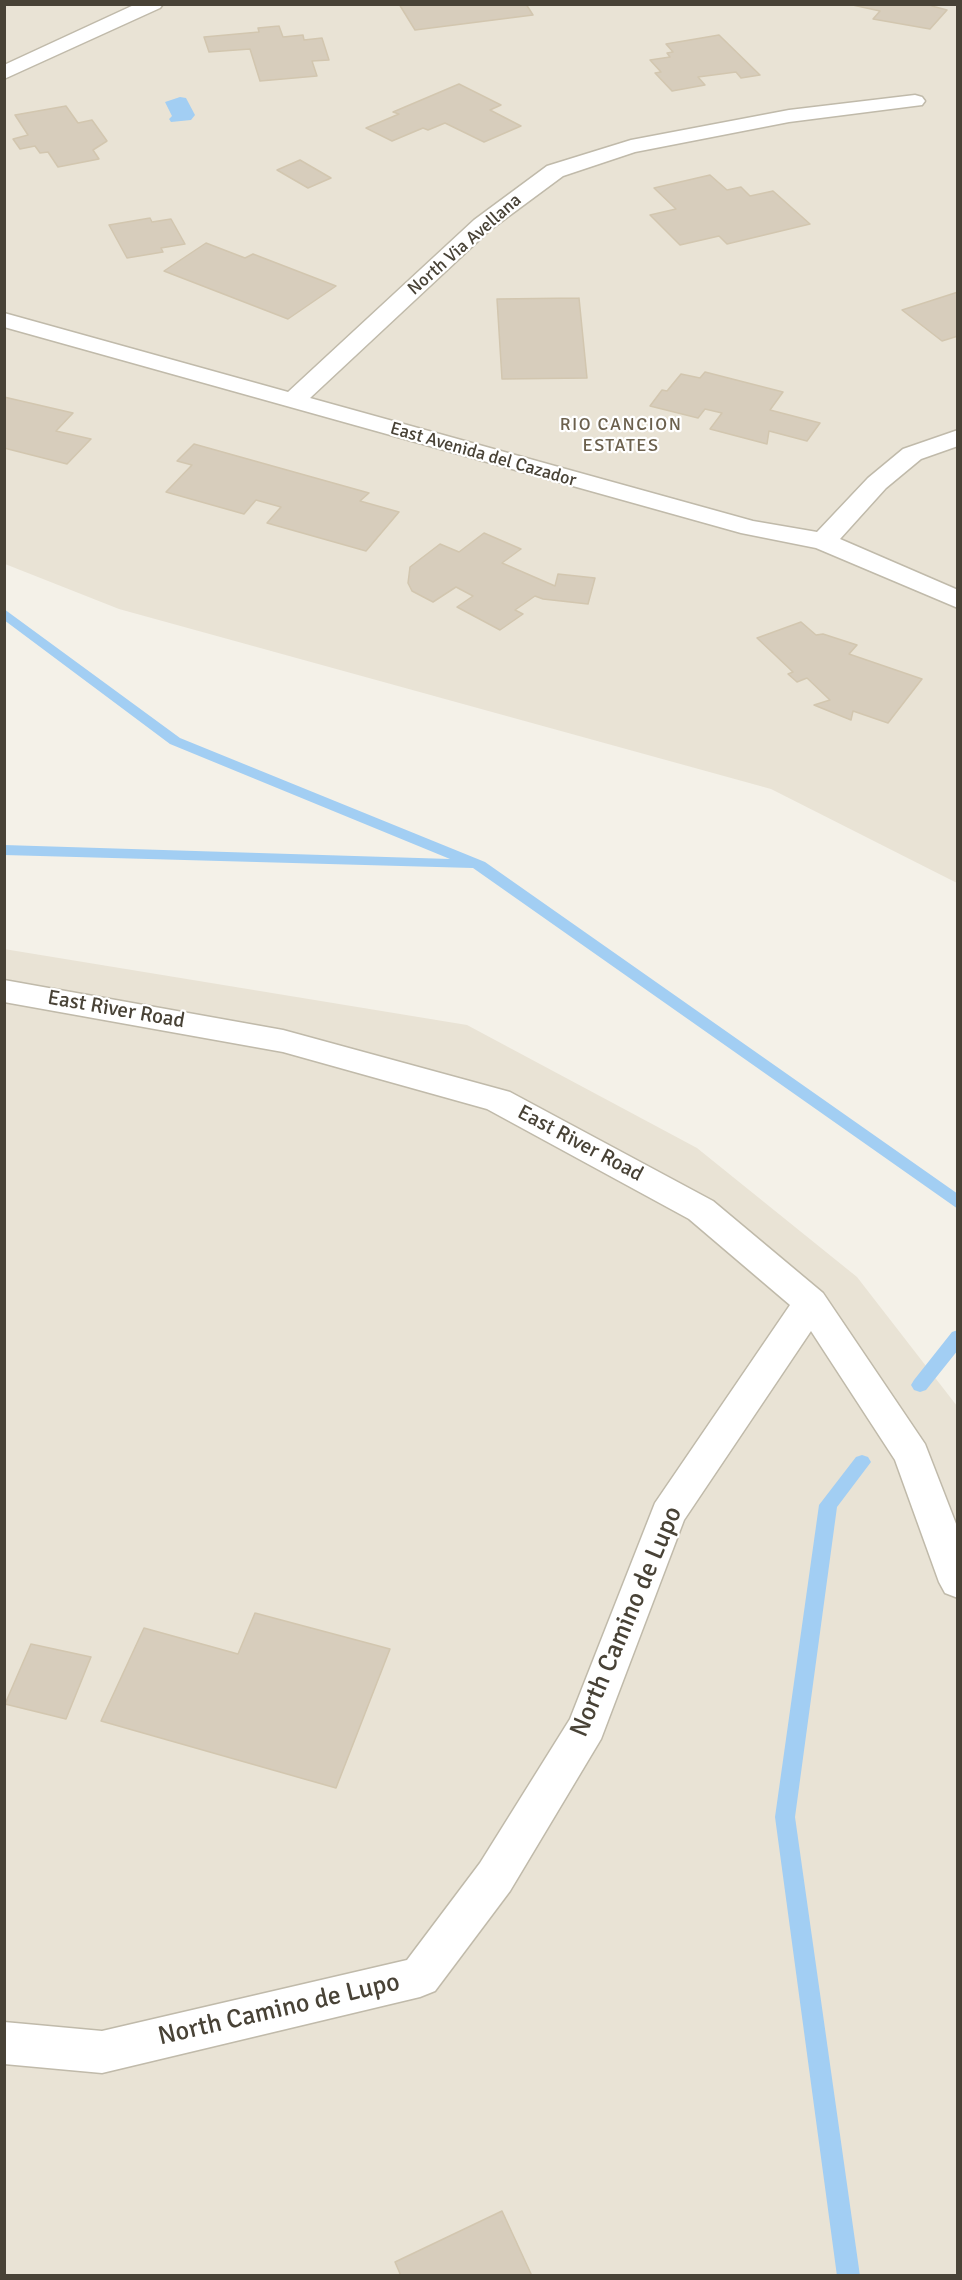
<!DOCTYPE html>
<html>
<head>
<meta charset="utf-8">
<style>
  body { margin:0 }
  #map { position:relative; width:962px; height:2280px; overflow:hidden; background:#f4f1e8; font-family:Signika,sans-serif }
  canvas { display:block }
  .frame { position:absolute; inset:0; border:6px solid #484236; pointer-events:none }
</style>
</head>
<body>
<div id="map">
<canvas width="962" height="2280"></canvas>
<div class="frame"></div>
</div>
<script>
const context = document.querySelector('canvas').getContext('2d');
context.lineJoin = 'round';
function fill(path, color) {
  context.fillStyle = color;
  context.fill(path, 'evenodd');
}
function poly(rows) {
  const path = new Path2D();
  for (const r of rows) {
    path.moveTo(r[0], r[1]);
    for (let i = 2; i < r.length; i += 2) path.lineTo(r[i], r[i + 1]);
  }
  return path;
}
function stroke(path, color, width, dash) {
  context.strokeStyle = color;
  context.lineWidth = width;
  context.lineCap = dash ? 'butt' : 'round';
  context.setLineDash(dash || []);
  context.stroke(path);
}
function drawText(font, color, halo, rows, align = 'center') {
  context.font = font + ' Signika,sans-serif';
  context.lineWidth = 4.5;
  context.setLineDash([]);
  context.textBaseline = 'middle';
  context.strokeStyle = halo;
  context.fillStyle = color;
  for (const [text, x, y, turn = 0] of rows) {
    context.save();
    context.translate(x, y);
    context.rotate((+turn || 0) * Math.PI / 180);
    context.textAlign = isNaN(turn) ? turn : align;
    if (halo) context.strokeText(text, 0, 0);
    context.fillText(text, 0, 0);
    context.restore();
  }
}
fill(poly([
  [4,5,957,5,957,883,771,789,119,609,5,564],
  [4,949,467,1025,697,1148,857,1277,957,1406,957,2275,5,2275]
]), '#e9e3d5');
fill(poly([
  [180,97,186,98,195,115,191,120,171,122,169,119,172,116,165,102]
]), '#a2cef3');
fill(poly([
  [4,609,180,738,485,862,958,1194,958,1209,473,868,4,855,4,845,450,859,170,744,4,620,4,609],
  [958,1330,958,1350,926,1390,920,1392,914,1390,911,1385,914,1380,952,1332,958,1330],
  [862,1455,868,1457,871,1462,837,1507,795,1817,860,2276,837,2276,775,1817,819,1505,856,1457,862,1455]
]), '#a2cef3');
const building = poly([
  [399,4,526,4,533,15,415,30,399,4],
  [848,4,941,4,932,6,947,10,930,29,873,19,880,11,848,4],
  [279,26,283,37,303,35,304,40,322,38,329,60,312,61,317,76,260,81,250,49,209,52,204,37,259,32,258,28,279,26],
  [719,35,760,75,741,78,736,72,698,77,705,85,672,91,655,73,661,72,650,60,670,57,667,53,673,52,666,44,719,35],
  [459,84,501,105,490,110,521,126,484,142,445,123,428,130,423,128,392,141,366,128,399,114,393,112,459,84],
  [66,106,78,123,92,120,107,141,93,150,99,159,58,167,48,152,40,153,35,146,20,149,13,139,28,135,15,115,66,106],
  [300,160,331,178,308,188,277,170,300,160],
  [710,175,727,190,741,187,750,196,773,191,810,224,727,244,719,236,680,245,650,215,676,209,654,188,710,175],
  [150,218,152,222,171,219,185,244,161,248,163,252,127,258,109,225,150,218],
  [206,243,245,258,253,254,336,286,288,319,164,271,206,243],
  [958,292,958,336,942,341,902,310,958,292],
  [579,298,587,378,502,379,497,299,579,298],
  [705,372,783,392,770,410,820,423,807,441,769,431,767,444,710,429,722,413,705,409,698,418,650,406,662,390,667,391,681,374,700,378,705,372],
  [4,397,73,413,56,431,91,439,67,464,4,448,4,397],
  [194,444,369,493,360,501,399,512,366,551,267,523,281,507,256,500,244,514,166,492,192,465,177,461,194,444],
  [484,533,521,549,502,563,555,586,558,574,595,578,588,604,543,599,535,596,515,610,523,614,500,630,457,607,473,596,456,587,433,602,412,591,408,583,410,567,440,544,459,552,484,533],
  [801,622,816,635,823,634,857,645,849,654,922,679,888,723,853,711,851,720,814,705,830,700,807,678,797,682,788,674,793,672,757,638,801,622],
  [255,1613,390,1649,336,1788,101,1721,144,1628,238,1654,255,1613],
  [31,1644,91,1657,66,1719,5,1704,31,1644],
  [502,2211,532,2276,401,2276,395,2262,502,2211]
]);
fill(building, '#d7cdbc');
stroke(building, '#d2c6af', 1.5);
const minor = poly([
  [136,4,163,4,160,8,4,79,4,65,136,4],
  [915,95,922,97,925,101,922,105,789,122,635,152,563,176,490,230,310,398,753,521,817,532,868,478,903,449,958,430,958,446,921,459,886,488,840,539,958,590,958,608,816,548,741,533,4,327,4,313,288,392,474,220,547,166,631,140,789,110,915,95],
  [4,980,283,1030,510,1092,713,1201,823,1293,925,1444,958,1529,958,1598,945,1593,939,1582,895,1460,811,1331,684,1520,601,1739,510,1891,435,1991,420,1997,102,2073,4,2064,4,2022,102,2031,407,1960,480,1863,570,1719,655,1503,790,1305,689,1219,487,1109,283,1052,4,1002,4,980]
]);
stroke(minor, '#c0baaa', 3);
fill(minor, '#fff');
drawText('18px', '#484236', '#fff', [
  ["North Via Avellana",465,245,-41],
  ["East Avenida del Cazador",483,455,16]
]);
context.letterSpacing = '1.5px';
drawText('18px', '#6b604d', '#fff', [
  ["RIO CANCION",621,425],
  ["ESTATES",621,446]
]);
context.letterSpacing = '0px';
drawText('21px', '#484236', '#fff', [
  ["East River Road",116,1010,10],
  ["East River Road",580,1144,28]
]);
drawText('26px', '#484236', '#fff', [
  ["North Camino de Lupo",627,1622,-67],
  ["North Camino de Lupo",279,2010,-13]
]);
</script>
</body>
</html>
